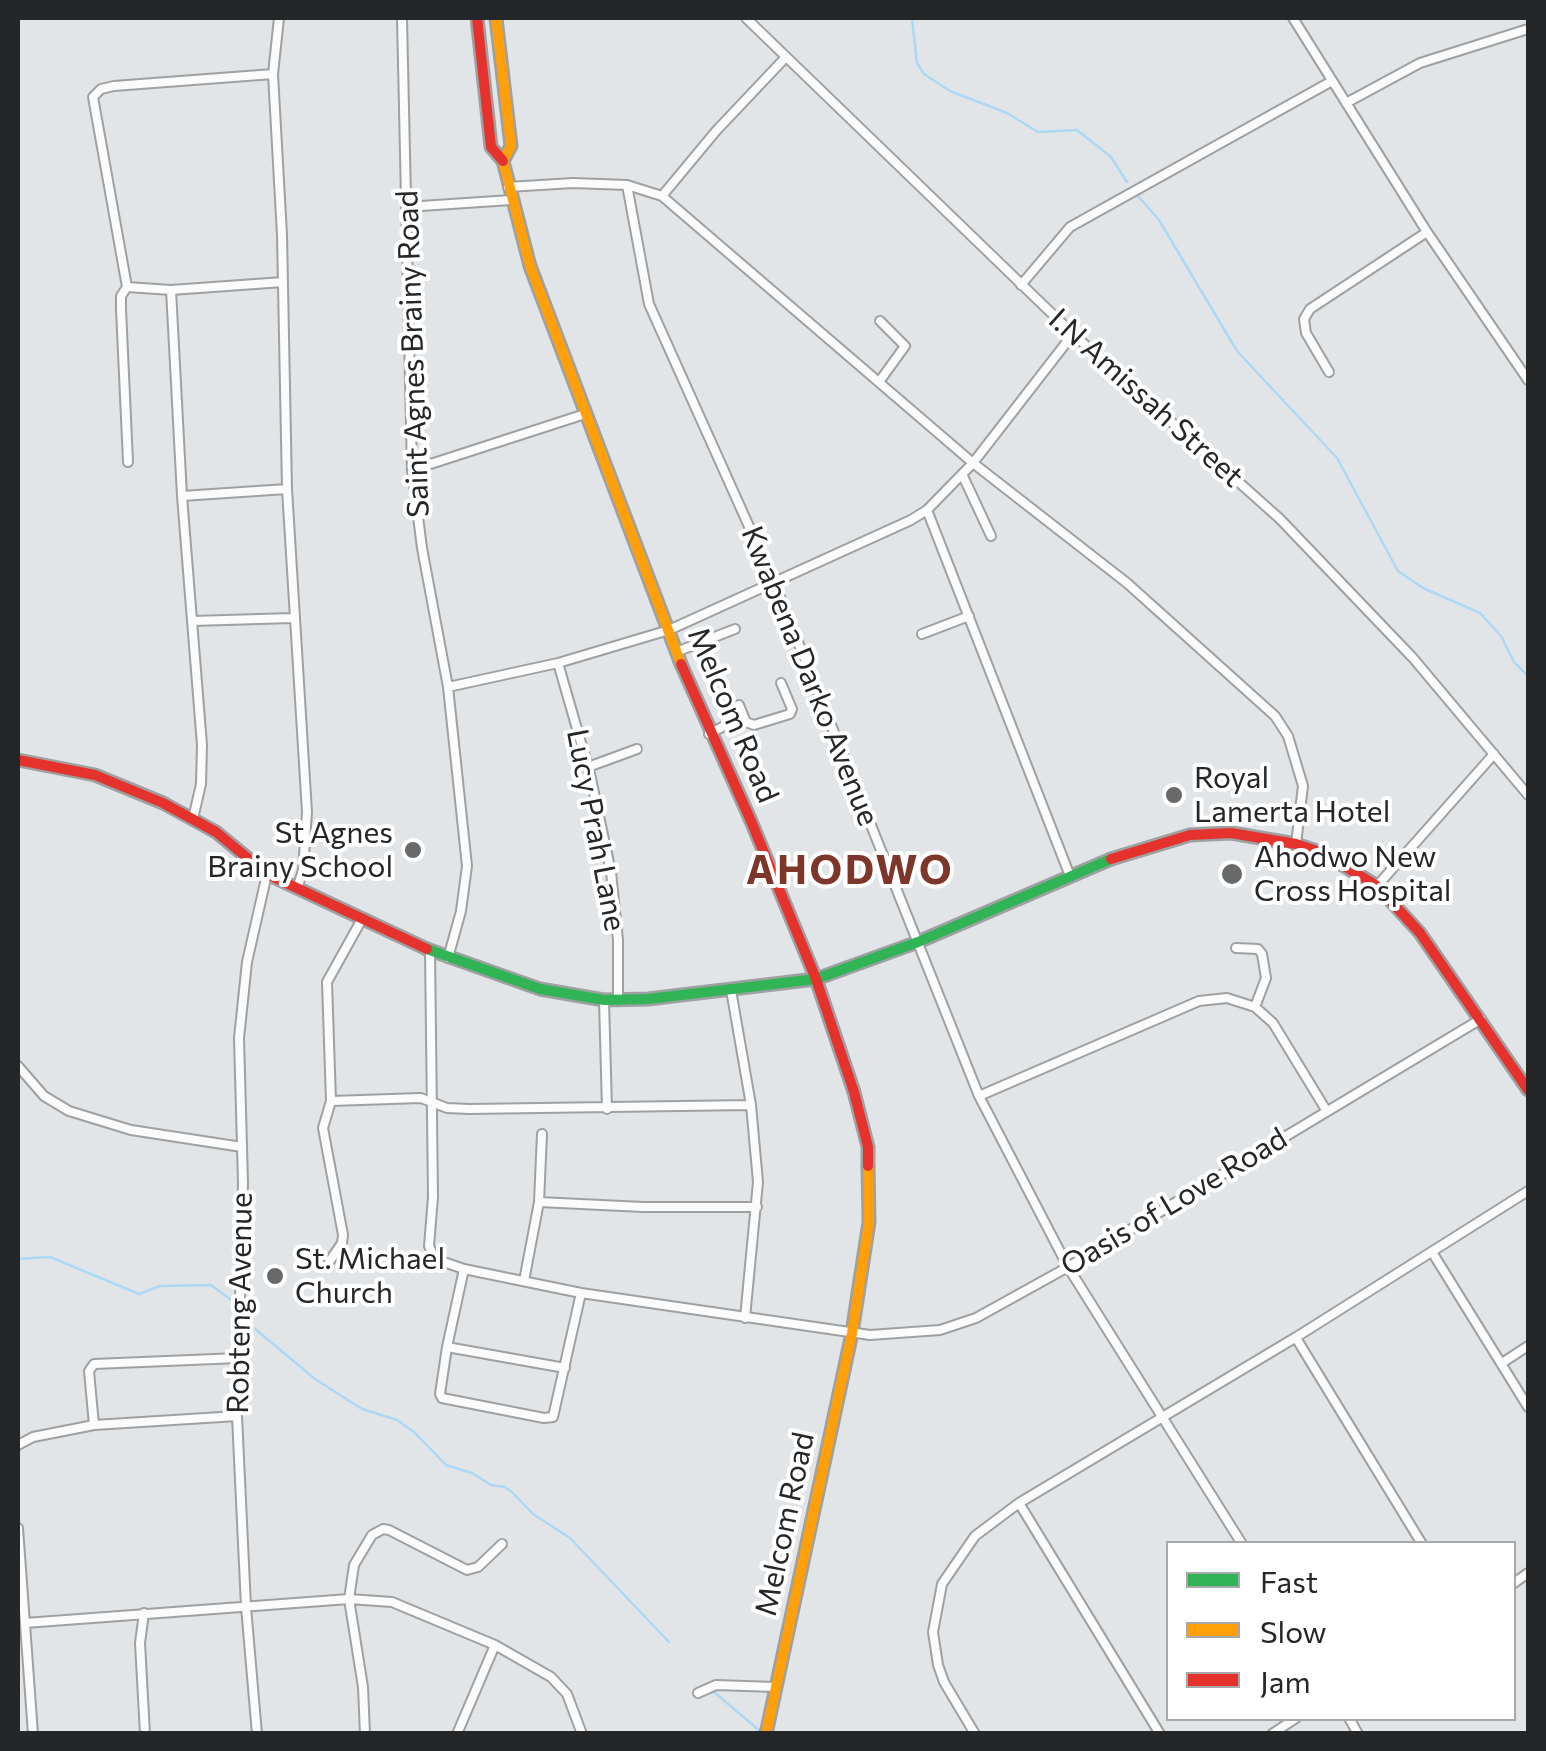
<!DOCTYPE html>
<html>
<head>
<meta charset="utf-8">
<style>
  body { margin:0 }
  #map { position:relative; width:1546px; height:1751px; overflow:hidden; background:#e2e5e7; font-family:Commissioner,sans-serif }
  canvas { display:block }
  .frame { position:absolute; inset:0; border:20px solid #252628; pointer-events:none }
  .legend { position:absolute; left:1166px; top:1541px; width:350px; height:180px; box-sizing:border-box; background:#fff; border:2px solid #a8a8a9; margin:0; padding:12px 18px; list-style:none; font-size:30px; color:#252628 }
  .legend li { display:flex; align-items:center; gap:20px; height:50px }
  .legend b { width:50px; border:2px solid #a8a8a9 }
</style>
</head>
<body>
<div id="map">
<canvas width="1546" height="1751"></canvas>
<div class="frame"></div>
<ul class="legend">
<li><b style="height:12px;background:#30b455"></b>Fast</li>
<li><b style="height:12px;background:#ff9f0a"></b>Slow</li>
<li><b style="height:12px;background:#e5322d"></b>Jam</li>
</ul>
</div>
<script>
const context = document.querySelector('canvas').getContext('2d');
context.lineJoin = 'round';
function poly(rows) {
  const path = new Path2D();
  for (const r of rows) {
    path.moveTo(r[0], r[1]);
    for (let i = 2; i < r.length; i += 2) path.lineTo(r[i], r[i + 1]);
  }
  return path;
}
function stroke(path, color, width, dash) {
  context.strokeStyle = color;
  context.lineWidth = width;
  context.lineCap = dash ? 'butt' : 'round';
  context.setLineDash(dash || []);
  context.stroke(path);
}
function drawText(font, color, halo, rows, align = 'center') {
  context.font = font + ' Commissioner,sans-serif';
  context.lineWidth = 8;
  context.setLineDash([]);
  context.textBaseline = 'middle';
  context.strokeStyle = halo;
  context.fillStyle = color;
  for (const [text, x, y, turn = 0] of rows) {
    context.save();
    context.translate(x, y);
    context.rotate((+turn || 0) * Math.PI / 180);
    context.textAlign = isNaN(turn) ? turn : align;
    if (halo) context.strokeText(text, 0, 0);
    context.fillText(text, 0, 0);
    context.restore();
  }
}
stroke(poly([
  [912,18,917,63,924,74,950,91,1007,113,1038,132,1077,130,1111,157,1127,182],
  [1138,196,1159,220,1237,351,1337,458,1398,571,1423,588,1480,613,1501,636,1514,662,1528,676],
  [18,1259,50,1257,139,1294,160,1286,211,1285,234,1302],
  [248,1323,315,1379,362,1409,397,1420,414,1432,446,1465,472,1473,491,1485,505,1487,512,1492,533,1514,570,1538,669,1642],
  [714,1692,760,1731]
]), '#acd8f4', 2.5);
const street = poly([
  [279,18,273,74,282,235,287,489,307,812,303,870,297,889],
  [402,18,412,470,422,548,448,687],
  [746,18,1073,334,1280,519,1413,658,1528,795],
  [1293,18,1427,232,1528,380],
  [1346,103,1420,63,1528,29],
  [627,185,662,196,973,463,1127,583,1275,716,1288,736,1303,786,1296,844],
  [508,187,573,183,627,185,649,304,774,582,979,1096,1068,1267,1242,1544],
  [662,196,716,131,786,57],
  [406,207,511,200],
  [1021,285,1070,227,1332,81],
  [127,287,171,290,283,282],
  [171,290,182,496,287,489],
  [1329,372,1306,333,1304,319,1310,309,1427,232],
  [879,382,905,346,880,321],
  [128,462,121,309,121,296,127,287,93,97,101,89,114,86,273,74],
  [412,470,585,414],
  [962,474,991,536],
  [182,496,202,745,201,784,193,819],
  [927,510,1070,876],
  [192,621,293,618],
  [922,634,969,616],
  [676,652,735,629],
  [558,663,590,774,611,872,618,940,618,1000],
  [739,705,746,722,754,725,790,714,792,709,781,683],
  [709,734,743,716],
  [588,767,637,749],
  [1377,886,1494,754],
  [362,919,327,982,331,1101,421,1098,447,1108,469,1109,751,1105],
  [1236,948,1258,949,1262,954,1266,978,1255,1007],
  [430,951,433,1197,429,1246,435,1259,464,1269,581,1293,870,1335,940,1330,976,1318,1068,1267,1481,1019],
  [448,958,461,911,467,866,448,687,558,663,669,630,911,520,927,510,973,463,1073,334],
  [731,990,751,1105,758,1182,745,1318],
  [604,1000,607,1109],
  [18,1066,44,1096,69,1111,131,1130,242,1147],
  [979,1096,1199,1001,1227,998,1255,1007,1273,1023,1326,1110],
  [539,1202,542,1134],
  [1432,1252,1528,1407],
  [329,1262,342,1243,343,1235,323,1128,331,1101],
  [464,1269,447,1347,440,1394,442,1398,544,1418,553,1417,581,1293],
  [524,1281,539,1202,643,1207,757,1207],
  [1296,1338,1422,1544],
  [447,1347,565,1368],
  [1502,1363,1528,1346],
  [94,1425,89,1371,94,1364,239,1358],
  [18,1445,33,1437,94,1425,237,1416],
  [1019,1503,1160,1734],
  [18,1528,33,1734],
  [1514,1583,1528,1573],
  [144,1613,140,1643,145,1734],
  [25,1623,349,1599,392,1602,495,1645,551,1677,567,1694,582,1734],
  [698,1693,716,1685,775,1687],
  [1349,1718,1358,1734],
  [257,1734,246,1607,237,1416,243,1183,239,1038,247,962,267,874],
  [365,1734,363,1687,349,1599,354,1565,372,1535,383,1529,389,1530,467,1570,478,1567,502,1544],
  [457,1734,495,1645],
  [975,1734,944,1682,938,1665,933,1632,942,1584,975,1536,1019,1503,1298,1336,1528,1191],
  [1272,1734,1296,1718]
]);
const fast = poly([
  [427,949,540,989,604,1000,648,999,816,979,918,942,1111,859]
]);
const slow = poly([
  [496,18,511,146,503,161,530,266,681,664],
  [766,1734,852,1333,869,1222,868,1166]
]);
const jam = poly([
  [477,18,491,147,503,161],
  [681,664,751,821,816,979,854,1092,868,1147,868,1166],
  [18,760,95,775,163,803,216,832,267,874,427,949],
  [1111,859,1190,835,1231,833,1296,844,1323,853,1377,886,1420,933,1528,1090]
]);
stroke(street, '#9ea0a1', 12);
stroke(fast, '#9ea0a1', 15);
stroke(slow, '#9ea0a1', 15);
stroke(jam, '#9ea0a1', 15);
stroke(street, '#fbfbfb', 8);
stroke(fast, '#30b455', 10);
stroke(slow, '#ff9f0a', 10);
stroke(jam, '#e5322d', 10);
for (const [x, y, r, color] of [
  [1174,795,10,"#67696b"],
  [413,850,10,"#67696b"],
  [1232,874,12,"#67696b"],
  [275,1276,10,"#67696b"]
]) {
  const dot = new Path2D();
  dot.arc(x, y, r, 0, 2 * Math.PI);
  context.fillStyle = color;
  context.fill(dot);
  stroke(dot, '#fff', 4);
}
drawText('30px', '#252628', '#fff', [
  ["Saint Agnes Brainy Road",413,354,-92],
  ["I.N Amissah Street",1146,398,42],
  ["Kwabena Darko Avenue",810,676,68],
  ["Melcom Road",733,715,67],
  ["Lucy Prah Lane",596,830,79],
  ["Oasis of Love Road",1174,1202,-31],
  ["Robteng Avenue",240,1303,-89],
  ["Melcom Road",785,1524,-78]
]);
drawText('30px', '#252628', '#fff', [
  ["Royal",1194,778],
  ["Lamerta Hotel",1194,812],
  ["St Agnes",393,833,"right"],
  ["Brainy School",393,867,"right"],
  ["Ahodwo New",1254,857],
  ["Cross Hospital",1254,891],
  ["St. Michael",295,1259],
  ["Church",295,1293]
], 'left');
context.letterSpacing = '2.5px';
drawText('bold 40px', '#7c362a', '#fff', [
  ["AHODWO",850,871]
]);
context.letterSpacing = '0px';
</script>
</body>
</html>
